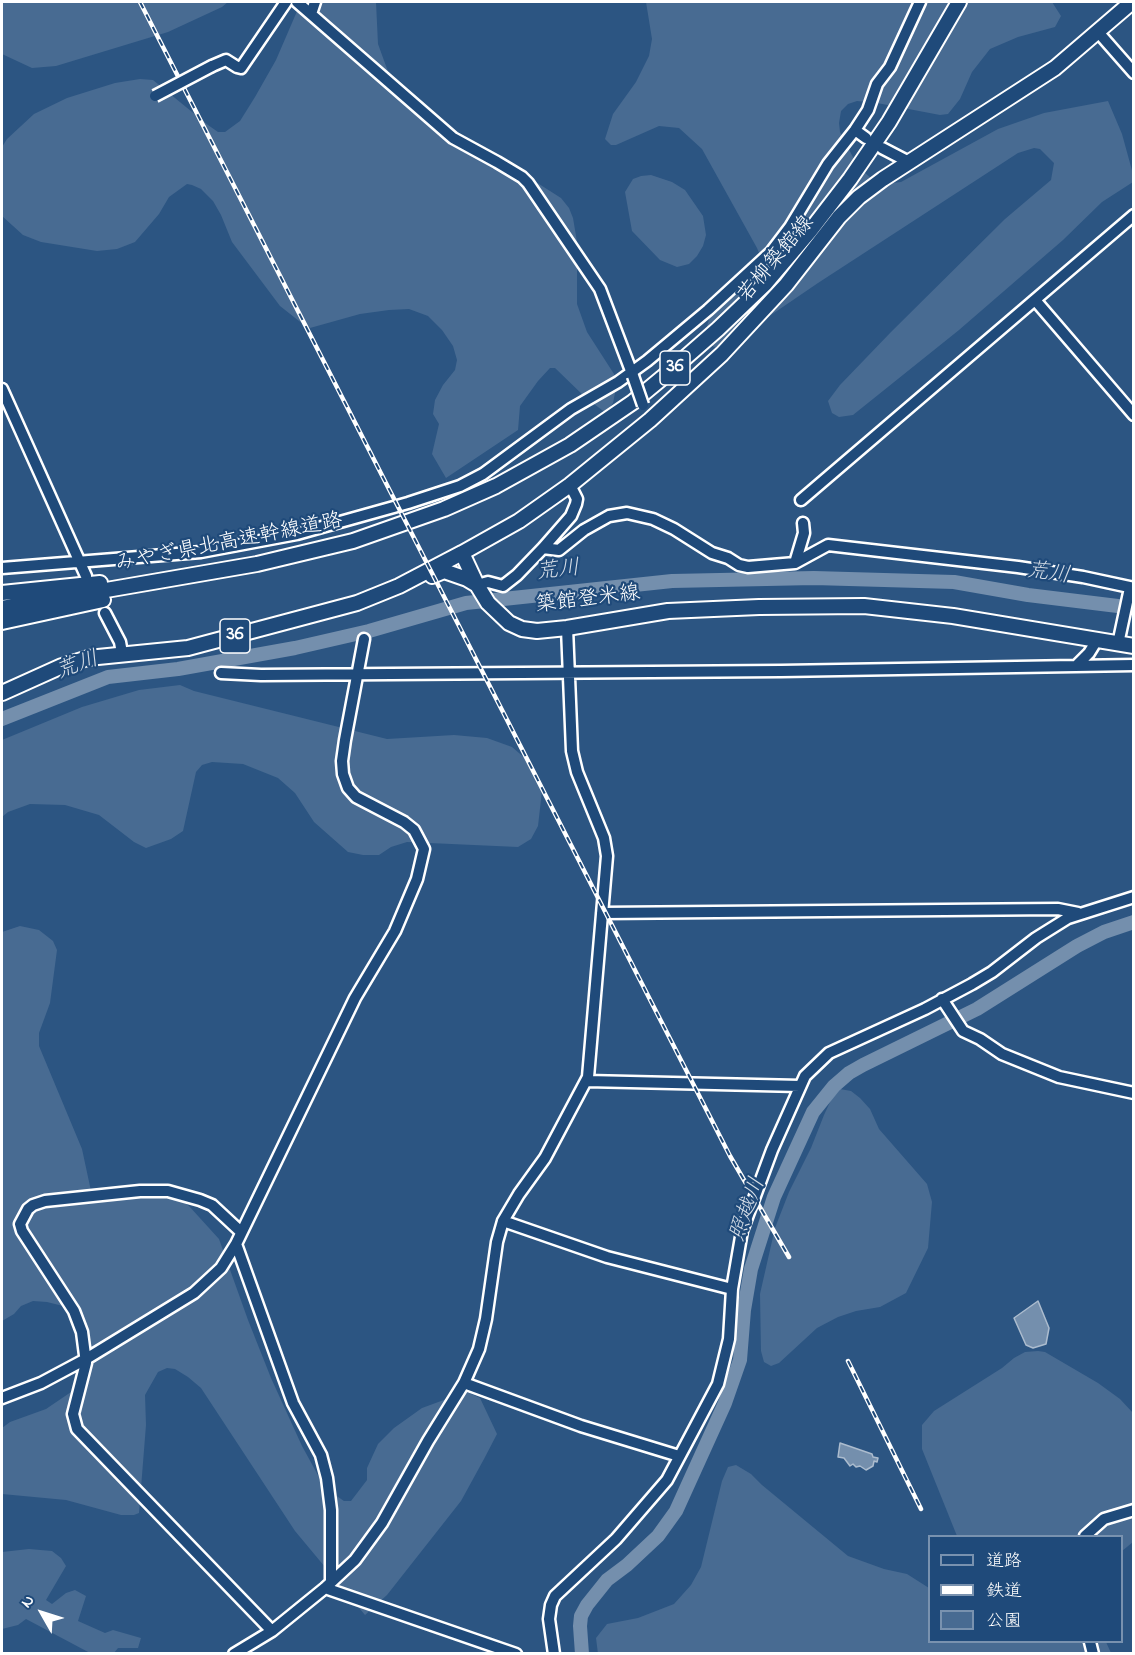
<!DOCTYPE html>
<html>
<head>
<meta charset="utf-8">
<style>
  body { margin:0 }
  #map { position:relative; width:1135px; height:1655px; overflow:hidden; background:#2c5582; font-family:"Indie Flower","Klee One",sans-serif }
  canvas { display:block }
  .frame { position:absolute; inset:0; border:3px solid #fff; pointer-events:none }
  .legend { position:absolute; left:928px; top:1535px; width:195px; height:108px; box-sizing:border-box; background:#1f4a7a; border:2px solid #7992af; margin:0; padding:8px 10px; list-style:none; font-size:18px; color:#fff }
  .legend li { display:flex; align-items:center; gap:12px; height:30px }
  .legend b { width:30px; border:2px solid #7992af }
  .north { position:absolute; left:12px; top:1583px; width:60px; height:60px; -webkit-text-stroke:4px #1f4a7a; paint-order:stroke; rotate:309deg; font-size:16px; font-weight:700; line-height:24px; text-align:center; color:#fff }
  .north::after { content:''; display:block; margin:auto; width:21px; height:27px; background:#fff; clip-path:polygon(50% 0,100% 100%,50% 72%,0 100%) }
</style>
</head>
<body>
<div id="map">
<canvas width="1135" height="1655"></canvas>
<div class="frame"></div>
<ul class="legend">
<li><b style="height:8px;background:#1f4a7a"></b>道路</li>
<li><b style="height:8px;background:#fff"></b>鉄道</li>
<li><b style="height:16px;background:#486b92"></b>公園</li>
</ul>
<div class="north">N</div>
</div>
<script>
const context = document.querySelector('canvas').getContext('2d');
context.lineJoin = 'round';
function fill(path, color) {
  context.fillStyle = color;
  context.fill(path, 'evenodd');
}
function poly(rows) {
  const path = new Path2D();
  for (const r of rows) {
    path.moveTo(r[0], r[1]);
    for (let i = 2; i < r.length; i += 2) path.lineTo(r[i], r[i + 1]);
  }
  return path;
}
function stroke(path, color, width, dash) {
  context.strokeStyle = color;
  context.lineWidth = width;
  context.lineCap = dash ? 'butt' : 'round';
  context.setLineDash(dash || []);
  context.stroke(path);
}
function drawText(font, color, halo, rows, align = 'center') {
  context.font = font + ' "Indie Flower","Klee One",sans-serif';
  context.lineWidth = 4.5;
  context.setLineDash([]);
  context.textBaseline = 'middle';
  context.strokeStyle = halo;
  context.fillStyle = color;
  for (const [text, x, y, turn = 0] of rows) {
    context.save();
    context.translate(x, y);
    context.rotate((+turn || 0) * Math.PI / 180);
    context.textAlign = isNaN(turn) ? turn : align;
    if (halo) context.strokeText(text, 0, 0);
    context.fillText(text, 0, 0);
    context.restore();
  }
}
fill(poly([
  [2,2,228,2,222,7,168,32,56,66,32,68,2,54],
  [301,2,376,2,378,44,390,77,430,120,539,184,561,198,569,208,573,218,577,242,577,304,587,332,614,374,615,393,613,403,606,413,586,398,555,368,550,368,538,381,520,406,518,430,446,478,432,454,439,424,433,414,435,400,443,385,455,370,457,360,453,346,442,330,428,316,409,309,389,310,360,314,310,328,299,321,280,306,232,242,221,215,213,201,201,189,192,185,187,184,169,197,159,214,135,242,117,249,97,251,41,242,23,235,2,216,2,147,7,139,34,114,67,98,115,83,140,79,153,80,208,125,218,132,225,132,240,121,255,97,276,60],
  [646,2,1052,2,1061,16,1055,27,1018,37,990,49,972,72,960,99,948,114,940,115,877,103,857,101,848,104,841,111,839,123,840,132,858,167,871,178,884,184,901,182,998,129,1044,113,1108,101,1122,134,1133,174,1133,182,1102,202,1063,240,959,330,853,415,839,417,832,413,828,401,840,385,891,332,1005,219,1051,180,1054,163,1040,149,1034,148,1018,153,818,283,727,345,714,347,703,339,712,310,736,289,747,283,759,269,762,260,757,248,702,149,679,128,659,126,616,145,611,145,605,139,613,114,636,82,649,56,652,39],
  [651,175,672,182,685,190,703,216,706,235,703,246,697,256,689,264,677,267,660,260,632,231,625,192,633,179,641,176],
  [180,685,194,691,387,739,454,735,487,738,512,747,526,759,542,791,538,826,531,839,518,847,407,842,391,847,379,855,363,855,348,852,314,822,295,793,278,778,243,764,212,762,202,765,196,772,183,831,171,839,146,848,134,842,99,815,65,805,30,804,8,812,2,817,2,740,82,707,139,690],
  [20,926,39,930,53,941,57,950,50,1003,39,1033,39,1046,82,1149,91,1191,97,1196,117,1201,138,1190,177,1197,189,1206,219,1239,248,1320,271,1378,302,1446,325,1488,344,1501,351,1501,367,1480,367,1468,378,1444,394,1428,422,1408,452,1397,467,1392,480,1398,497,1434,484,1459,461,1501,387,1595,365,1615,295,1531,201,1388,188,1377,175,1369,167,1368,158,1372,145,1395,146,1425,139,1513,134,1515,121,1515,66,1500,2,1494,2,1428,10,1422,46,1409,74,1390,77,1384,82,1347,73,1320,63,1306,47,1302,33,1301,21,1306,14,1314,2,1321,2,932],
  [840,1089,851,1091,860,1098,870,1109,879,1129,927,1184,932,1202,928,1248,906,1293,880,1307,856,1311,838,1317,817,1328,779,1363,771,1366,764,1362,761,1351,760,1294,775,1228,789,1192,811,1148,824,1115,831,1100],
  [1038,1351,1045,1352,1098,1383,1120,1399,1133,1413,1133,1542,1122,1551,1122,1536,957,1536,922,1449,922,1425,934,1411,1002,1368,1014,1358,1025,1352],
  [736,1465,751,1474,762,1485,848,1556,884,1569,907,1574,929,1588,930,1642,1106,1642,1111,1653,598,1654,596,1638,607,1624,638,1618,674,1604,691,1585,701,1567,722,1481,728,1467],
  [29,1549,52,1551,61,1558,66,1566,46,1600,52,1604,66,1593,75,1590,86,1596,78,1621,105,1633,113,1630,141,1638,138,1648,118,1648,114,1653,90,1653,26,1619,18,1625,2,1629,2,1552]
]), '#486b92');
const water = poly([
  [1038,1301,1049,1328,1046,1344,1033,1348,1026,1345,1014,1318,1038,1301],
  [840,1443,872,1454,873,1457,878,1458,877,1462,874,1461,873,1466,866,1470,860,1466,856,1467,853,1464,850,1466,844,1458,838,1457,840,1443]
]);
fill(water, '#748fad');
stroke(water, '#acbcce', 1.5);
stroke(poly([
  [2,719,108,677,178,669,295,648,369,631,466,603,672,581,814,578,954,582,1028,595,1134,608],
  [582,1654,580,1626,581,1616,587,1605,607,1580,627,1565,658,1536,676,1511,725,1403,740,1360,744,1310,751,1269,774,1197,813,1112,834,1086,849,1073,863,1065,977,1009,1077,946,1104,932,1134,922]
]), '#748fad', 14);
const minor = poly([
  [297,2,453,138,497,162,522,177,528,183,600,289,633,376],
  [311,14,315,2],
  [1098,32,1134,73],
  [212,66,226,60,237,67,241,68,286,2],
  [855,130,866,138],
  [882,148,909,162],
  [1035,300,1134,415],
  [2,389,86,576],
  [801,500,1134,215],
  [803,523,804,533,795,563,828,545,1018,567,1083,577,1134,588],
  [543,548,559,550,584,530,609,516,627,513,653,519,674,529,712,553,728,558,739,565,748,567,795,563],
  [2,568,201,552,297,534,408,503,460,486,483,474,571,409,618,382,647,361,708,310,771,252,790,227,828,164,855,130,868,110,877,84,890,67,920,2],
  [477,585,488,582,503,586,517,575,543,548,571,516,576,504,577,499,570,485],
  [105,613,120,642,122,653],
  [1118,644,1130,588],
  [1076,666,1089,653,1097,640],
  [221,673,261,675,781,671,1134,665],
  [602,913,1058,909,1078,913],
  [942,999,963,1031,980,1039,1002,1054,1059,1077,1134,1093],
  [587,1081,800,1086],
  [503,1221,607,1257,732,1289],
  [241,1232,212,1205,200,1200,168,1191,140,1191,45,1201,33,1205,28,1209,20,1224,22,1231,74,1311,82,1332,86,1363,73,1414,77,1429,272,1631],
  [236,1244,293,1403,321,1455,327,1478,331,1510,331,1582],
  [464,1383,581,1426,679,1456],
  [2,1398,41,1383,86,1359,194,1293,221,1268,236,1244,355,998,395,931,417,879,424,849,414,830,404,822,356,797,348,788,343,774,342,761,345,740,364,639],
  [1085,1536,1104,1519,1134,1510],
  [325,1588,516,1654],
  [1090,1642,1093,1654],
  [234,1654,272,1631,325,1588,355,1560,382,1523,428,1441,464,1383,479,1349,486,1319,497,1242,503,1221,519,1194,545,1158,588,1077,607,856,604,838,577,772,572,751,567,628],
  [554,1654,549,1619,551,1605,555,1596,616,1539,667,1480,718,1384,729,1339,732,1289,742,1231,772,1150,805,1076,829,1053,925,1009,972,984,992,972,1036,938,1068,918,1134,897]
]);
const major = poly([
  [462,553,477,585,488,603,509,623,522,629,537,631,567,628,668,611,759,607,864,606,953,616,1134,646],
  [432,576,444,571,467,579,477,585],
  [2,593,100,583],
  [2,608,257,564,353,541,444,509,496,486,570,445,633,402,662,378,718,329,765,284,810,231,850,179,889,122,959,2],
  [2,622,103,600],
  [2,693,62,666,88,658,188,648,357,603,399,586,462,553,519,521,570,485,650,420,722,354,786,285,839,217,859,197,883,179,1055,68,1132,2]
]);
stroke(minor, '#fff', 15);
stroke(major, '#fff', 18);
stroke(minor, '#1f4a7a', 10);
stroke(major, '#1f4a7a', 14);
const rail = poly([
  [140,2,730,1156,789,1257],
  [848,1361,921,1509]
]);
stroke(rail, '#fff', 4.5);
stroke(rail, '#1f4a7a', 2, [7]);
const minorBridge = poly([
  [155,96,212,66],
  [633,376,643,405]
]);
stroke(minorBridge, '#fff', 15, []);
stroke(minorBridge, '#1f4a7a', 10);
for (const [x, y, w] of [
  [675,368,30],
  [235,636,30]
]) {
  const box = new Path2D();
  box.roundRect(x - w / 2, y - 17, w, 34, 4.5);
  context.fillStyle = '#1f4a7a';
  context.fill(box);
  stroke(box, '#fff', 1.5);
}
drawText('bold 20px', '#fff', null, [
  ["36",675,368],
  ["36",235,636]
]);
drawText('21px', '#fff', '#1f4a7a', [
  ["若柳築館線",777,260,-50],
  ["みやぎ県北高速幹線道路",229,544,-11],
  ["築館登米線",588,601,-7]
]);
drawText('italic 22px', '#d5dde6', '#1f4a7a', [
  ["荒川",558,572,-6],
  ["荒川",1048,575,8],
  ["荒川",78,667,-20],
  ["照越川",749,1210,-70]
]);
</script>
</body>
</html>
